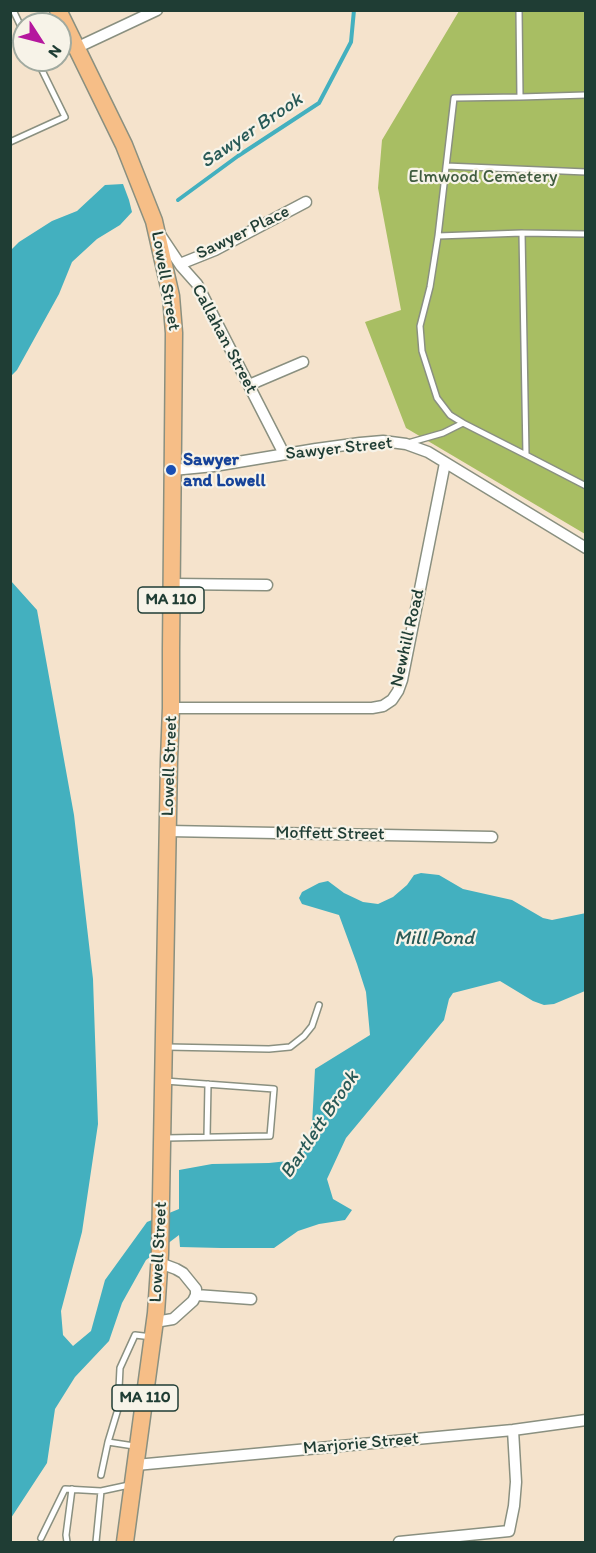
<!DOCTYPE html>
<html>
<head>
<meta charset="utf-8">
<style>
  body { margin:0 }
  #map { position:relative; width:596px; height:1553px; overflow:hidden; background:#f5e3cc; font-family:Itim,sans-serif }
  canvas { display:block }
  .frame { position:absolute; inset:0; border:12px solid #1f3d34; pointer-events:none }
  .north { position:absolute; left:12px; top:12px; width:60px; height:60px; box-sizing:border-box; background:#f7f3e8; border:2px solid #a1aaa0; border-radius:50%; rotate:126deg; font-size:16px; font-weight:700; line-height:24px; text-align:center; color:#1f3d34 }
  .north::after { content:''; display:block; margin:auto; width:21px; height:27px; background:#b5179e; clip-path:polygon(50% 0,100% 100%,50% 72%,0 100%) }
</style>
</head>
<body>
<div id="map">
<canvas width="596" height="1553"></canvas>
<div class="frame"></div>
<div class="north">N</div>
</div>
<script>
const context = document.querySelector('canvas').getContext('2d');
context.lineJoin = 'round';
function fill(path, color) {
  context.fillStyle = color;
  context.fill(path, 'evenodd');
}
function poly(rows) {
  const path = new Path2D();
  for (const r of rows) {
    path.moveTo(r[0], r[1]);
    for (let i = 2; i < r.length; i += 2) path.lineTo(r[i], r[i + 1]);
  }
  return path;
}
function stroke(path, color, width, dash) {
  context.strokeStyle = color;
  context.lineWidth = width;
  context.lineCap = dash ? 'butt' : 'round';
  context.setLineDash(dash || []);
  context.stroke(path);
}
function drawText(font, color, halo, rows, align = 'center') {
  context.font = font + ' Itim,sans-serif';
  context.lineWidth = 4.5;
  context.setLineDash([]);
  context.textBaseline = 'middle';
  context.strokeStyle = halo;
  context.fillStyle = color;
  for (const [text, x, y, turn = 0] of rows) {
    context.save();
    context.translate(x, y);
    context.rotate((+turn || 0) * Math.PI / 180);
    context.textAlign = isNaN(turn) ? turn : align;
    if (halo) context.strokeText(text, 0, 0);
    context.fillText(text, 0, 0);
    context.restore();
  }
}
fill(poly([
  [459,11,585,11,585,534,406,428,365,322,401,310,378,188,382,140]
]), '#a8be63');
fill(poly([
  [123,184,129,200,132,212,120,225,97,239,72,262,59,294,17,370,11,376,11,250,19,242,52,221,77,211,105,185],
  [11,581,37,610,74,815,93,979,98,1124,82,1232,61,1311,63,1335,73,1346,91,1331,105,1280,147,1222,179,1209,179,1170,212,1164,269,1163,288,1161,300,1156,312,1125,315,1069,370,1035,366,992,357,964,339,915,302,904,299,898,302,892,319,883,328,881,344,893,363,902,378,904,393,897,407,885,414,875,421,873,439,875,463,889,512,900,543,918,552,920,586,913,585,991,554,1004,544,1005,533,1001,500,981,453,993,449,999,444,1020,346,1138,327,1179,333,1199,352,1210,345,1220,319,1224,298,1231,274,1248,221,1248,180,1247,179,1235,146,1260,122,1303,109,1341,75,1377,55,1409,47,1463,11,1518]
]), '#43b0bf');
stroke(poly([
  [178,200,238,156,319,103,351,42,354,10]
]), '#43b0bf', 4);
const service = poly([
  [13,10,24,33],
  [519,10,520,97,586,95],
  [10,142,65,117,37,60],
  [446,166,586,172],
  [522,233,526,455,586,486],
  [438,236,454,98,520,97],
  [463,423,526,455],
  [408,443,443,433,463,423,450,415,437,398,422,351,420,326,430,287,438,236,522,233,586,234],
  [167,1047,269,1049,290,1047,304,1036,312,1026,319,1005],
  [165,1081,274,1089,270,1136,166,1138],
  [207,1137,208,1084],
  [134,1446,108,1442,118,1409,120,1368,135,1335,152,1337],
  [101,1475,108,1442],
  [41,1538,65,1489,101,1491,129,1485],
  [67,1542,66,1535,72,1489],
  [96,1542,101,1491]
]);
const minor = poly([
  [76,48,157,10],
  [161,236,181,266,197,284,284,454],
  [180,264,215,250,306,202],
  [249,385,303,362],
  [173,470,214,466,316,449,360,443,383,441,406,444,428,452,586,548],
  [172,584,267,585],
  [171,708,372,708,383,706,392,700,398,691,402,680,445,463],
  [168,831,492,837],
  [196,1295,251,1299],
  [155,1322,173,1319,193,1301,196,1295,196,1289,183,1273,176,1269,160,1263],
  [136,1465,513,1430,586,1420],
  [399,1542,509,1531,514,1506,516,1482,513,1430]
]);
const primary = poly([
  [58,10,124,145,154,221,171,296,174,333,171,649,171,708,169,760,160,1254,156,1313,125,1542]
]);
stroke(service, '#8a9080', 8);
stroke(minor, '#8a9080', 13);
stroke(primary, '#8a9080', 19);
stroke(service, '#fff', 5);
stroke(minor, '#fff', 10);
stroke(primary, '#f6be87', 16);
for (const [x, y, r, color] of [
  [171,470,6,"#1a4fb4"]
]) {
  const dot = new Path2D();
  dot.arc(x, y, r, 0, 2 * Math.PI);
  context.fillStyle = color;
  context.fill(dot);
  stroke(dot, '#f7f3e8', 2);
}
for (const [x, y, w] of [
  [171,600,66],
  [145,1398,66]
]) {
  const box = new Path2D();
  box.roundRect(x - w / 2, y - 13, w, 26, 4.5);
  context.fillStyle = '#f7f3e8';
  context.fill(box);
  stroke(box, '#1f3d34', 1.5);
}
drawText('bold 16px', '#1f3d34', null, [
  ["MA 110",171,600],
  ["MA 110",145,1398]
]);
drawText('18px', '#415d40', '#f7f3e8', [
  ["Elmwood Cemetery",483,177]
]);
drawText('18px', '#1f3d34', '#f7f3e8', [
  ["Sawyer Place",243,233,-26],
  ["Lowell Street",165,281,80],
  ["Callahan Street",224,339,62],
  ["Sawyer Street",339,449,-6],
  ["Newhill Road",408,638,-77],
  ["Lowell Street",170,766,-88],
  ["Moffett Street",330,834,1],
  ["Lowell Street",159,1252,-87],
  ["Marjorie Street",361,1444,-5]
]);
drawText('bold 18px', '#164399', '#f7f3e8', [
  ["Sawyer",183,460],
  ["and Lowell",183,481]
], 'left');
drawText('italic 20px', '#285a57', '#f7f3e8', [
  ["Sawyer Brook",252,131,-34],
  ["Mill Pond",434,939],
  ["Bartlett Brook",320,1125,-56]
]);
</script>
</body>
</html>
